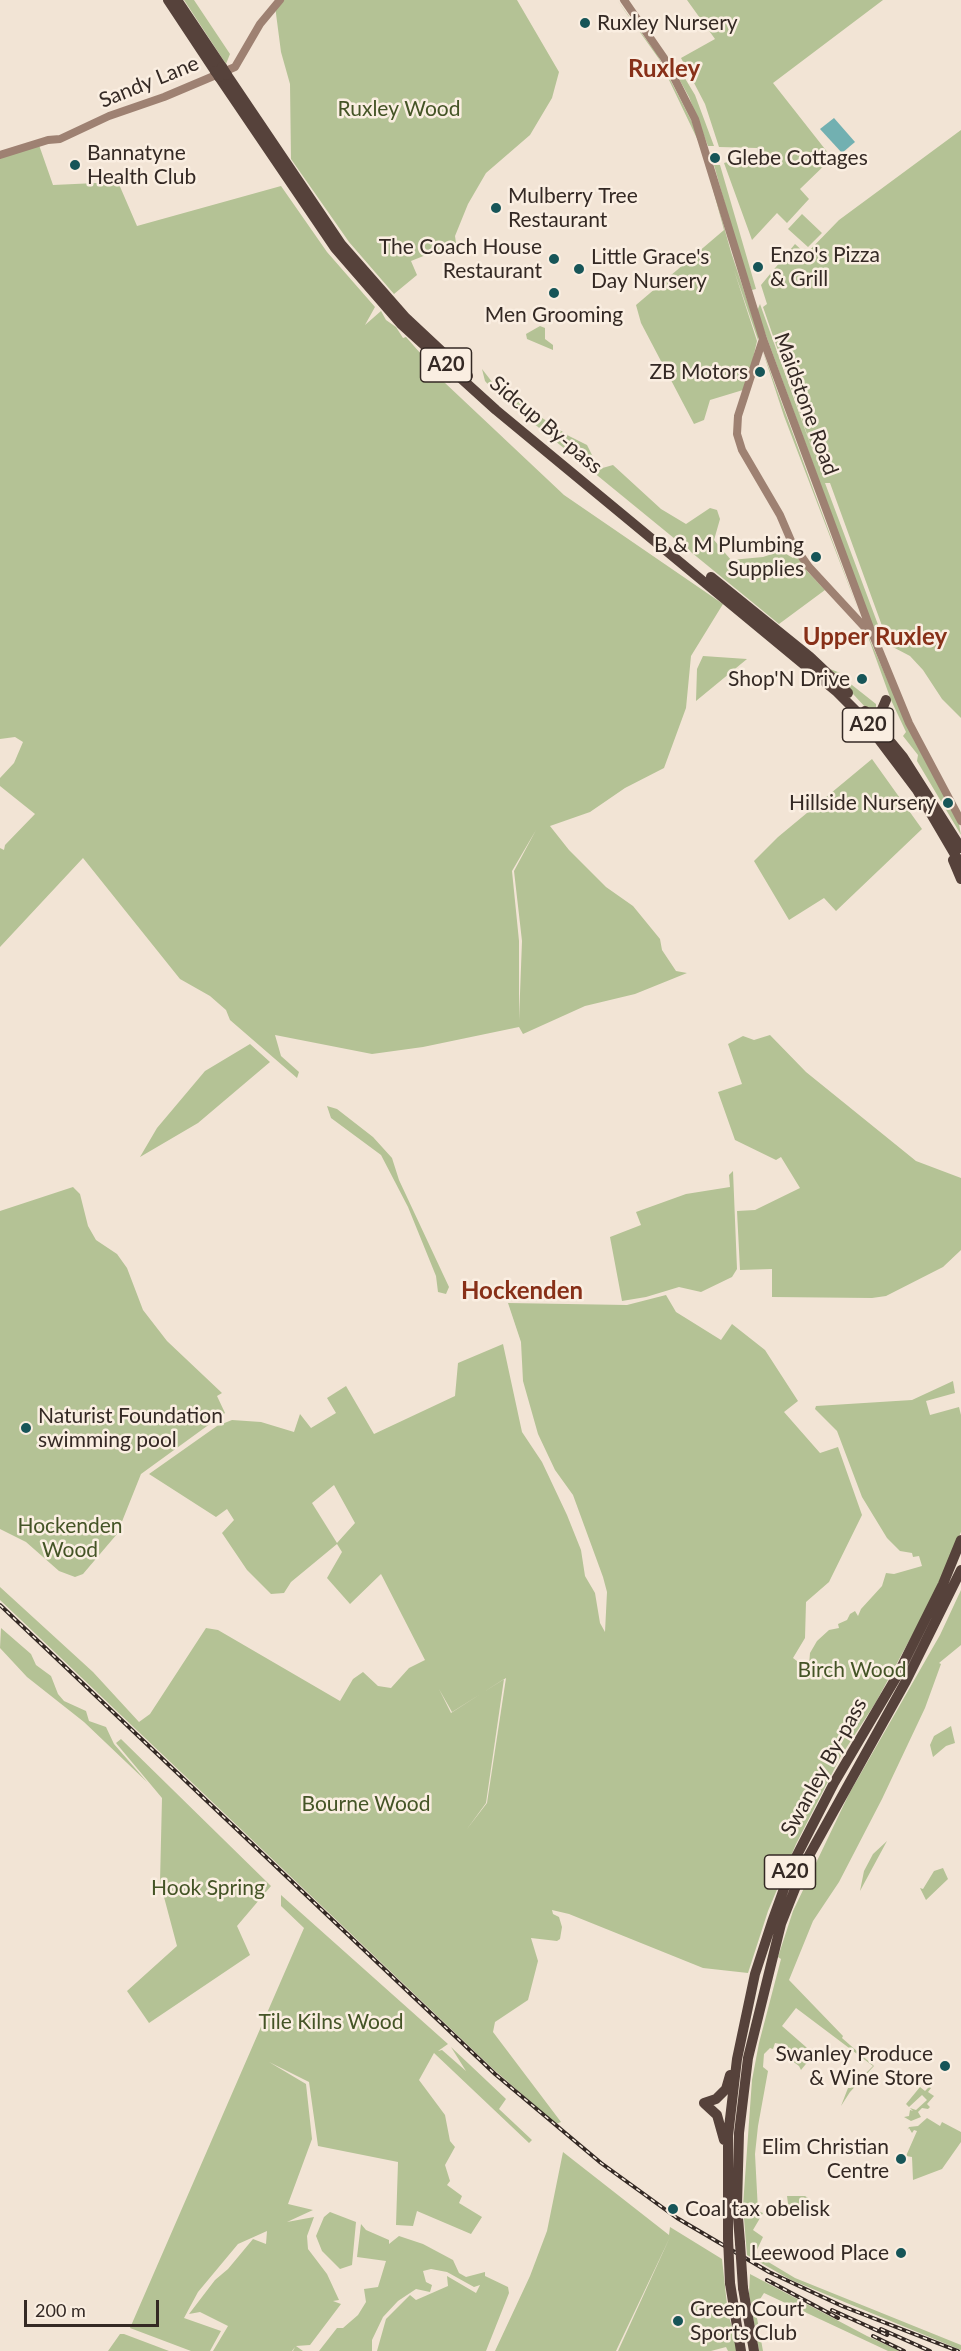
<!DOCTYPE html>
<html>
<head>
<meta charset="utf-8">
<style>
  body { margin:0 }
  #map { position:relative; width:961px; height:2351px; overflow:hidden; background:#f2e4d5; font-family:Lato,sans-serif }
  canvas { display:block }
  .scale { position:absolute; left:24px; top:2300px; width:135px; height:27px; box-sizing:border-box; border:3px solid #342924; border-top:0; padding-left:8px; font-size:18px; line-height:21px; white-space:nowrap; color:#342924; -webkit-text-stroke:4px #faeee1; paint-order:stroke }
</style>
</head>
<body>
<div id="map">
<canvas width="961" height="2351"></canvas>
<div class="scale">200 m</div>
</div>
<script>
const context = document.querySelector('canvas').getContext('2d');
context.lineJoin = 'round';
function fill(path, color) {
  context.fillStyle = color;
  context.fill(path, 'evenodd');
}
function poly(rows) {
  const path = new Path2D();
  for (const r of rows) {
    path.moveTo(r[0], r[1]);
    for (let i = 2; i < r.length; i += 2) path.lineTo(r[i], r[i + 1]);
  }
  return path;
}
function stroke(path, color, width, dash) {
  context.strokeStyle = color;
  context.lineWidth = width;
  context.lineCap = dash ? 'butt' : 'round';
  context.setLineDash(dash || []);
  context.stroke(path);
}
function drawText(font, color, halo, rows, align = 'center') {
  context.font = font + ' Lato,sans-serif';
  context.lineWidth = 5;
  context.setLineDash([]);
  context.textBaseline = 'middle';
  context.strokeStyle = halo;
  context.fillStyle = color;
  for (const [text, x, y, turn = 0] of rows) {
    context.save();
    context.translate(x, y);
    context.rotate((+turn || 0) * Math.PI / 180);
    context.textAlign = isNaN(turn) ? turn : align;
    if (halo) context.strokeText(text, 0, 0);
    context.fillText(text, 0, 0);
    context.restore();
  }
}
fill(poly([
  [184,0,194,0,230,54,226,64],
  [282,0,517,0,559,72,552,98,530,135,486,173,468,204,455,236,456,243,411,261,417,275,394,294,349,242,291,159,290,84,281,52,275,6],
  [617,0,657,54,692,122,702,148,731,252,759,336,758,340,734,270,757,341,752,363,743,390,710,400,704,420,694,424,641,323,636,305,724,230,702,149,659,59],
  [687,0,883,0,773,83,832,158,800,189,809,199,787,223,777,213,752,240,724,163,731,161,758,165,757,148,719,147,705,104,681,58,715,39],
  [668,59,674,60,695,95,714,146,708,146,689,97],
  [961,130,961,718,942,699,923,670,910,656,889,645,830,483,825,483,886,646,876,636,757,311,760,304,817,463,763,307,767,304,761,285,795,244,806,254,839,220],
  [39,145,53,185,118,182,137,226,281,186,327,252,375,307,365,325,381,311,386,320,396,327,403,338,406,337,421,354,428,356,452,380,450,383,444,382,564,495,723,604,691,656,686,708,664,768,625,788,590,812,550,826,569,850,606,887,633,906,660,939,662,950,676,971,687,973,635,994,585,1006,523,1034,519,1027,423,1047,372,1054,275,1035,281,1056,299,1072,297,1078,230,1020,226,1010,210,996,180,979,83,858,0,947,0,848,4,850,5,845,35,814,0,786,0,778,14,763,23,742,15,737,0,739,0,157],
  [536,830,514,871,522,941,519,1020,519,941,512,871],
  [714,165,720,165,756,289,752,290,738,251],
  [802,214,822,233,808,247,788,229],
  [540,326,545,328,545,339,553,345,553,350,527,339,526,334],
  [762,349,815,494,860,615,784,416],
  [482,369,496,387,569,436,587,445,599,469,613,465,661,509,686,524,710,508,717,510,720,519,714,540,731,560,763,557,781,551,793,558,796,553,807,571,825,590,779,624,494,391,485,381],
  [866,631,913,738,959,824,961,835,917,761,918,755,903,736,906,732,891,700],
  [703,656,747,659,696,701,697,669],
  [830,669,843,674,852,685,876,704,876,708,879,706,878,721],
  [872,759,922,829,836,911,824,898,789,920,754,861,778,837],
  [770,1035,806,1072,916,1161,961,1178,961,1250,943,1267,886,1296,872,1298,772,1297,772,1269,740,1270,737,1211,755,1210,800,1188,781,1157,776,1160,735,1140,718,1092,742,1084,728,1044,743,1036,754,1040],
  [250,1044,270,1062,198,1123,140,1157,157,1128,205,1071],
  [327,1106,337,1109,373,1137,392,1158,399,1180,449,1287,446,1294,438,1292,436,1276,408,1207,381,1155,331,1118],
  [733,1171,737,1269,732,1277,701,1292,679,1287,646,1297,622,1301,610,1237,641,1225,636,1212,686,1194,730,1187,729,1175],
  [73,1187,80,1194,88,1226,96,1240,117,1254,127,1268,143,1310,167,1341,222,1393,217,1396,225,1413,141,1474,117,1534,83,1574,75,1577,59,1571,26,1542,0,1529,0,1211],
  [666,1295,676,1312,721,1340,732,1324,765,1350,798,1401,784,1412,820,1453,838,1447,862,1515,829,1582,806,1602,805,1638,793,1658,806,1668,809,1665,810,1653,817,1641,829,1630,839,1628,838,1624,847,1620,850,1614,855,1611,858,1616,861,1609,882,1586,886,1573,894,1574,922,1566,919,1556,913,1557,912,1553,900,1551,887,1538,862,1497,837,1431,815,1409,816,1406,912,1400,953,1381,955,1393,926,1401,930,1415,959,1407,961,1415,961,1532,930,1602,876,1702,841,1756,796,1844,768,1911,748,1973,703,1968,569,1914,552,1910,553,1914,559,1917,562,1927,560,1939,557,1941,531,1938,538,1961,528,2000,495,2022,493,2032,561,2122,556,2124,491,2067,0,1600,0,1587,93,1672,139,1722,150,1714,206,1628,218,1630,340,1701,353,1679,363,1672,378,1686,391,1688,409,1668,425,1660,381,1574,350,1604,327,1578,342,1552,337,1544,291,1582,284,1593,271,1594,247,1570,222,1533,234,1520,227,1509,216,1517,149,1474,217,1426,232,1420,261,1422,294,1432,300,1414,311,1428,336,1413,327,1398,346,1386,374,1434,455,1396,458,1363,503,1344,522,1432,542,1462,567,1515,581,1550,585,1576,595,1593,600,1623,605,1632,607,1592,603,1577,573,1495,555,1470,538,1434,523,1381,521,1342,508,1303,627,1305],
  [334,1485,355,1523,337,1543,312,1503],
  [506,1678,487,1803,467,1829,486,1803,504,1679,451,1713,439,1689,452,1712],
  [961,1590,961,1645,939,1663,941,1664,925,1708,882,1799,839,1882,813,1921,789,1980,843,2036,842,2038,874,2066,850,2092,841,2106,848,2088,851,2088,873,2066,796,2008,782,2026,814,2054,801,2070,799,2066,780,2052,780,2044,775,2043,773,2049,770,2048,764,2054,763,2067,768,2071,758,2126,755,2154,758,2211,763,2213,753,2230,763,2237,755,2254,795,2278,961,2345,961,2350,791,2280,747,2255,743,2206,752,2080,759,2043,781,1959,778,1957,793,1911,849,1794,940,1635],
  [1,1628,31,1654,36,1665,51,1676,58,1694,64,1701,86,1711,89,1721,106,1727,114,1744,147,1782,84,1722,27,1677,0,1648],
  [951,1726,955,1743,946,1746,933,1757,930,1745,934,1736],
  [121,1739,271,1886,237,1926,250,1955,149,2023,127,1991,177,1946,160,1882,162,1798,116,1743],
  [887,1841,860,1891,864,1871,873,1854],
  [943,1868,948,1879,926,1900,920,1888,923,1889,934,1871],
  [281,1895,448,2044,438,2051,442,2050,466,2071,451,2047,506,2099,499,2109,532,2140,529,2143,434,2053,419,2080,445,2115,450,2141,455,2147,445,2165,450,2181,447,2185,462,2196,459,2203,482,2217,471,2234,417,2211,413,2226,396,2225,398,2162,318,2146,309,2082,269,2062,306,2084,312,2139,288,2204,313,2210,287,2222,314,2217,307,2236,308,2249,327,2274,339,2300,333,2301,341,2304,310,2345,296,2346,303,2351,293,2351,295,2347,292,2351,213,2351,228,2326,200,2312,189,2314,215,2280,228,2269,253,2239,266,2244,267,2231,238,2244,198,2292,184,2318,221,2331,210,2351,191,2351,130,2328,304,1928,281,1906],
  [920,2087,925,2091,929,2087,931,2088,928,2092,934,2096,927,2104,930,2107,928,2109,922,2108,918,2112,921,2117,911,2121,904,2117,909,2116,910,2110,913,2111,910,2108,916,2110,927,2100,922,2095,909,2107,906,2104],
  [927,2118,940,2126,942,2122,961,2132,961,2142,942,2169,913,2180,912,2157,906,2156,917,2131,914,2130,912,2133,909,2128,907,2130,909,2127,918,2126],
  [563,2152,669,2235,670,2227,722,2259,728,2314,740,2351,728,2351,726,2347,711,2351,618,2351,670,2237,616,2351,495,2351,530,2276,547,2231],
  [787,2196,805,2196,810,2199,808,2206,811,2212,803,2208,800,2212,793,2206,789,2211],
  [330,2212,356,2222,352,2265,340,2269,322,2251,316,2236,324,2217],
  [361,2224,366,2230,389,2240,389,2244,399,2236,423,2244,453,2260,459,2273,466,2277,485,2272,485,2276,508,2287,509,2293,486,2351,377,2351,386,2319,410,2295,416,2300,448,2286,447,2276,476,2293,480,2285,474,2287,447,2272,431,2269,423,2271,426,2282,432,2285,430,2292,416,2289,398,2301,383,2317,372,2340,372,2351,319,2351,337,2328,343,2328,358,2315,366,2302,364,2289,378,2287,386,2261,357,2257],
  [750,2274,867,2336,900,2351,888,2351,764,2293,755,2307,763,2351,759,2351,749,2294],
  [120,2334,124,2334,169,2351,108,2351]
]), '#b4c295');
fill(poly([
  [834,118,855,142,842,153,820,129]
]), '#72b0b1');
stroke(poly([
  [624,0,664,58,695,119,763,339,870,628,909,723,961,821],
  [0,155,48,140,60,139,109,116,164,97,235,67,260,24,280,0],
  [763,339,738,416,737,434,742,450,780,515,792,543,809,567,870,633]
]), '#9e8172', 8);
stroke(poly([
  [168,0,215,71],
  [177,0,222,67],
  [227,75,341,244,406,318,468,376],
  [219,77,335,248,401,324,496,410,837,692,862,717,917,790,961,865],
  [711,577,810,657,848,693],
  [886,700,880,714,888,729],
  [865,711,903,757,961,848],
  [953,860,961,879],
  [704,2103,717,2115,724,2140],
  [704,2103,716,2099,726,2089,730,2075],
  [728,2238,728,2136,737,2059,755,1974,772,1922,794,1861,834,1783,897,1676,943,1584,961,1540],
  [740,2243,737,2205,739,2133,748,2058,781,1924,806,1861,906,1681,961,1570],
  [730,2283,741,2351],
  [743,2288,754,2351]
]), '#56423b', 10);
const rail = poly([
  [0,1605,495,2074,601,2163,677,2218,769,2272,842,2306,958,2351],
  [767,2280,838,2318],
  [832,2310,887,2335],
  [881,2329,930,2351],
  [873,2336,904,2351]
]);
stroke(rail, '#342924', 4);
stroke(rail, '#faeee1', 1.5, [4.5]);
stroke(poly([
  [222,67,227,75],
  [215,71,219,77],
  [728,2238,730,2283],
  [740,2243,743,2288]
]), '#56423b', 10);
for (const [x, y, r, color] of [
  [585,23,6,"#175558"],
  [715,158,6,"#175558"],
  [75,165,6,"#175558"],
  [496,208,6,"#175558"],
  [554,259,6,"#175558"],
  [758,267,6,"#175558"],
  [579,269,6,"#175558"],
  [554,293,6,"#175558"],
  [760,372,6,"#175558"],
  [816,557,6,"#175558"],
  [862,679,6,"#175558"],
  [948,803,6,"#175558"],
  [26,1428,6,"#175558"],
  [945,2066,6,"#175558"],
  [901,2159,6,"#175558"],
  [673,2209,6,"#175558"],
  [901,2253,6,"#175558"],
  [678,2321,6,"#175558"]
]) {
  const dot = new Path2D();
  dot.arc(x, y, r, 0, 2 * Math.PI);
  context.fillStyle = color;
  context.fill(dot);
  stroke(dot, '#faeee1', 2);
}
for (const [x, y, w] of [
  [446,365,51],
  [868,725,51],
  [790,1872,51]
]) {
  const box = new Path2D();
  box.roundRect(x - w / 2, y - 17, w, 34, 4.5);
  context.fillStyle = '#faeee1';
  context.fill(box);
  stroke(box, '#342924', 1.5);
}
drawText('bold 20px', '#342924', null, [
  ["A20",446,365],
  ["A20",868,725],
  ["A20",790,1872]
]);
drawText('21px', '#342924', '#faeee1', [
  ["Ruxley Nursery",597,23],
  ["Bannatyne",87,153],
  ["Health Club",87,177],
  ["Glebe Cottages",727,158],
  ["Mulberry Tree",508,196],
  ["Restaurant",508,220],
  ["The Coach House",542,247,"right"],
  ["Restaurant",542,271,"right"],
  ["Enzo's Pizza",770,255],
  ["& Grill",770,279],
  ["Little Grace's",591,257],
  ["Day Nursery",591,281],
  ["Men Grooming",554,315,"center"],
  ["ZB Motors",748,372,"right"],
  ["B & M Plumbing",804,545,"right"],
  ["Supplies",804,569,"right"],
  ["Shop'N Drive",850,679,"right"],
  ["Hillside Nursery",936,803,"right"],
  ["Naturist Foundation",38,1416],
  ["swimming pool",38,1440],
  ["Swanley Produce",933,2054,"right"],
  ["& Wine Store",933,2078,"right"],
  ["Elim Christian",889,2147,"right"],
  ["Centre",889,2171,"right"],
  ["Coal tax obelisk",685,2209],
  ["Leewood Place",889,2253,"right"],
  ["Green Court",690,2309],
  ["Sports Club",690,2333]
], 'left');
drawText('21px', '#342924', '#faeee1', [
  ["Sandy Lane",149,82,-22],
  ["Maidstone Road",806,404,70],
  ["Sidcup By-pass",546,425,40],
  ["Swanley By-pass",824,1767,-61]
]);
drawText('21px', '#445426', '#faeee1', [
  ["Ruxley Wood",399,109],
  ["Hockenden",70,1526],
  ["Wood",70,1550],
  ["Birch Wood",852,1670],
  ["Bourne Wood",366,1804],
  ["Hook Spring",208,1888],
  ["Tile Kilns Wood",331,2022]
]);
drawText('bold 24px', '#883018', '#faeee1', [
  ["Ruxley",664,69],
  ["Upper Ruxley",875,637],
  ["Hockenden",522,1291]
]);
</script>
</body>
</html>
